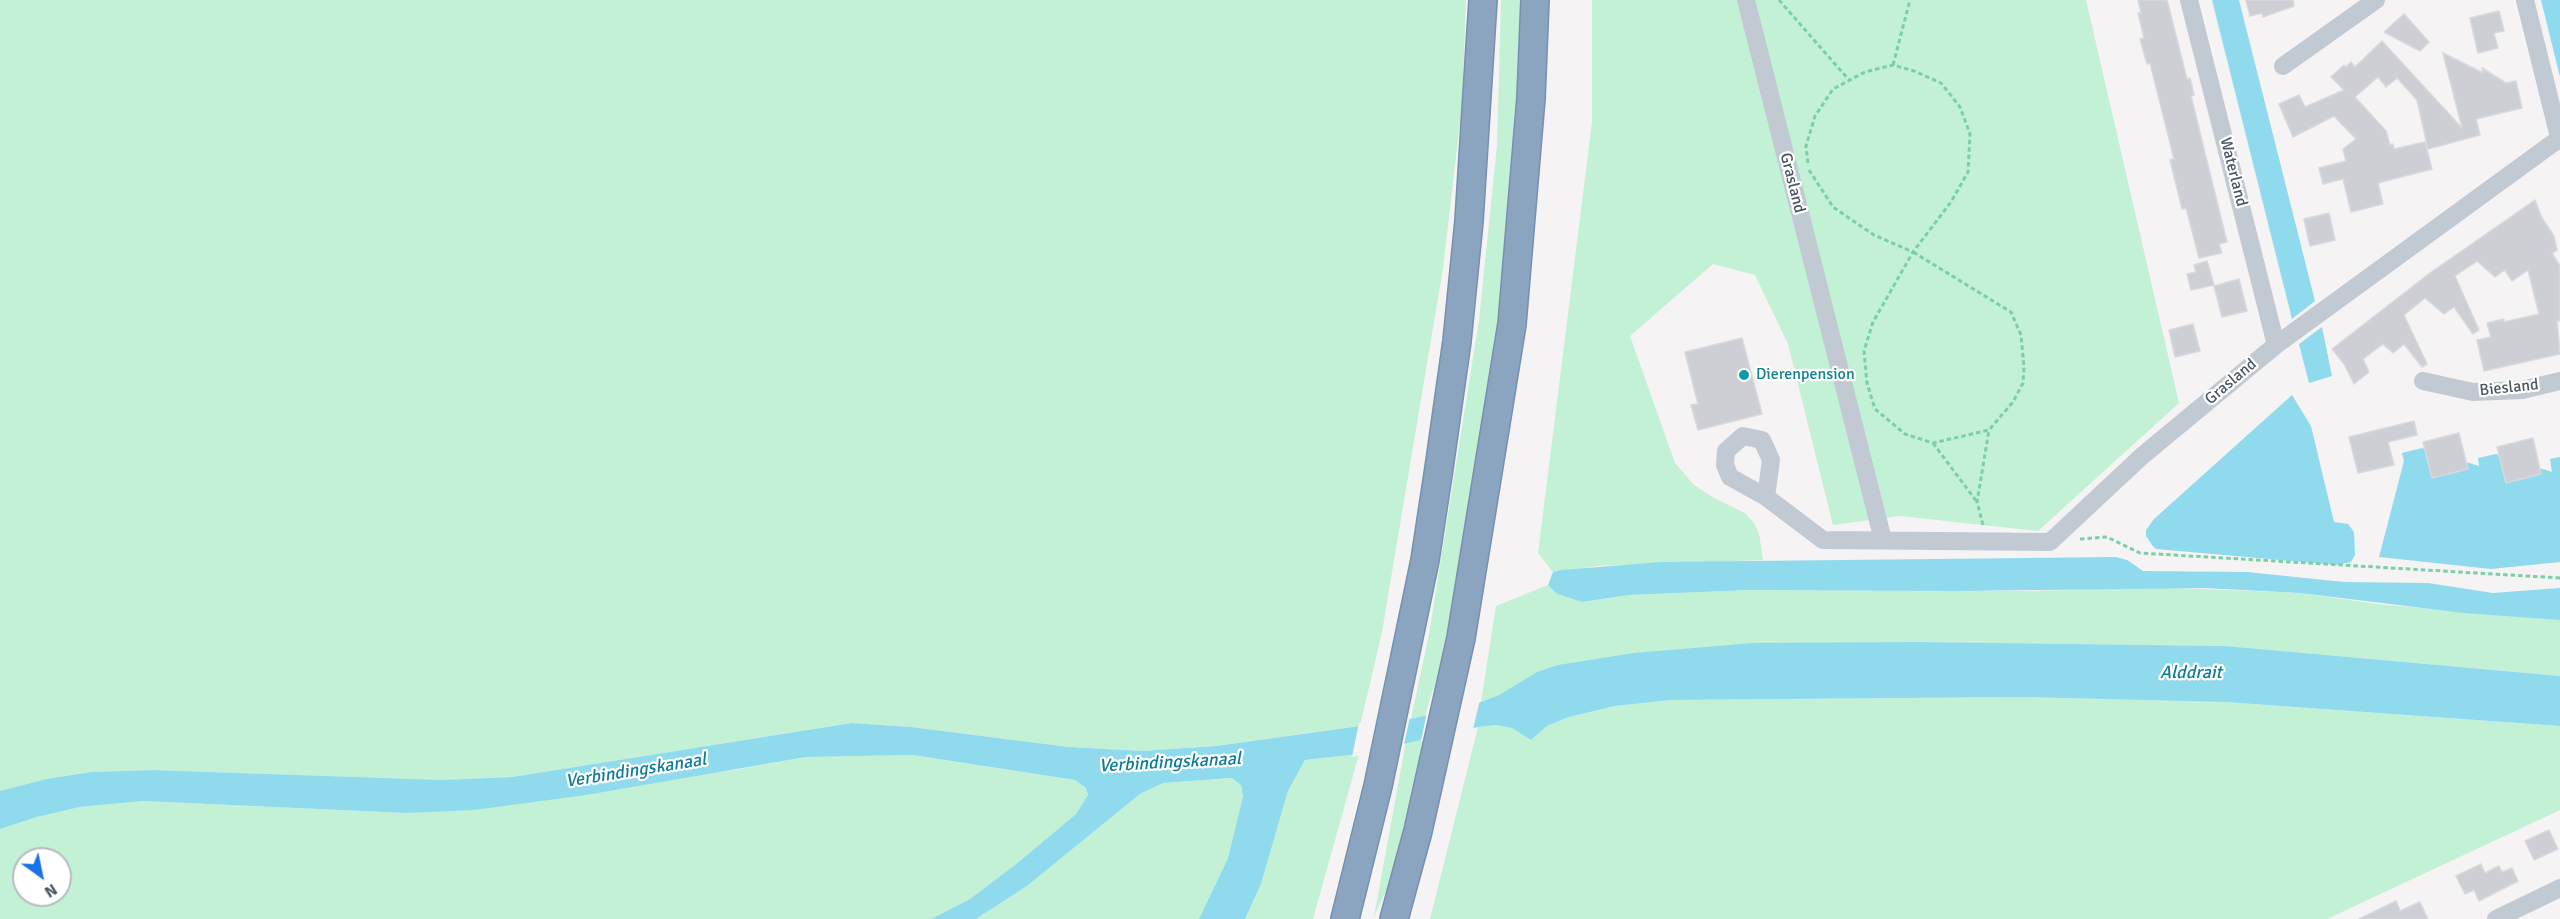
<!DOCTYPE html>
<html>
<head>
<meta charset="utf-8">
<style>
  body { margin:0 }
  #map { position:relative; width:2560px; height:919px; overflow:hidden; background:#f5f3f3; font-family:Signika,sans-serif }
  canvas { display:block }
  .north { position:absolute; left:12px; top:847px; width:60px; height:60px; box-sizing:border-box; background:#fff; border:2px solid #b7bbc0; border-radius:50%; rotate:147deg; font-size:16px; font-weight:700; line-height:24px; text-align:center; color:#4a5661 }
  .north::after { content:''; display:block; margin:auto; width:21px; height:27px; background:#1a73e8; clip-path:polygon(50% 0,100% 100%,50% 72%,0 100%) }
</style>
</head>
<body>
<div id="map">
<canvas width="2560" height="919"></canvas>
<div class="north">N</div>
</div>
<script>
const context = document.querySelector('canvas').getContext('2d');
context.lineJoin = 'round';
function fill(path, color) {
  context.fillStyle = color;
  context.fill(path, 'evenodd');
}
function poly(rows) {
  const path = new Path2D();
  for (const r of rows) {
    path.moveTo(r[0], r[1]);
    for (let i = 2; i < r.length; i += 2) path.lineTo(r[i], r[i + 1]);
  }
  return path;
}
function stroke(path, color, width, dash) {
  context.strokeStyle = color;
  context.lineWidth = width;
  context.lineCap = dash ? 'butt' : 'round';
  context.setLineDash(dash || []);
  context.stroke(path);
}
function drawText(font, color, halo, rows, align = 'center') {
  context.font = font + ' Signika,sans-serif';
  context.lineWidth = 4.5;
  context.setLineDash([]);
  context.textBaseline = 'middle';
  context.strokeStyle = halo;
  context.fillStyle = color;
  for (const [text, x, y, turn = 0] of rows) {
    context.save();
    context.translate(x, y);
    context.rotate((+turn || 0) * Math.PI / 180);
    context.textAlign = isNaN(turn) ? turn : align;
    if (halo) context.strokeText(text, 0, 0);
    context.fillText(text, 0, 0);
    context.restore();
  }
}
fill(poly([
  [0,0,1466,0,1462,106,1443,268,1382,632,1360,726,1216,746,1142,751,1069,747,911,727,852,723,512,777,442,780,153,770,91,772,46,779,0,791],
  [1501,0,1524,0,1517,154,1500,325,1453,624,1425,716,1411,719,1429,634,1479,320,1497,146],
  [1592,0,2086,0,2179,403,2038,531,1900,516,1833,525,1788,344,1755,275,1713,264,1630,336,1675,463,1694,485,1714,498,1745,513,1754,523,1759,533,1763,560,1598,566,1553,572,1538,553,1592,122],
  [1548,585,1557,594,1582,602,1629,595,1749,590,2033,591,2150,587,2300,593,2378,604,2560,620,2560,676,2226,646,1921,642,1537,672,1499,695,1481,702,1496,606],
  [2021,697,2225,702,2560,726,2560,810,2327,919,1430,919,1478,727,1496,725,1513,728,1531,740,1547,726,1569,717,1615,706,1671,700],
  [1433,737,1403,832,1392,878,1374,917,1406,741],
  [1359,754,1313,919,1245,919,1261,884,1288,791,1305,760],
  [913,755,1075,780,1087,788,1088,795,1076,814,1015,865,970,899,931,919,0,919,0,829,37,817,80,807,143,801,406,813,734,770,806,757],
  [24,859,60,859,60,895,24,895],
  [1233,778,1241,785,1243,796,1228,858,1199,919,976,919,1027,886,1140,794,1163,783]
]), '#c3f1d5');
fill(poly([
  [2212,0,2239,0,2315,301,2292,319],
  [2541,0,2560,0,2560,77],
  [2322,327,2332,376,2309,383,2299,344],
  [2292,395,2311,426,2334,522,2348,524,2354,532,2355,555,2351,562,2337,565,2156,549,2152,545,2146,536,2146,530,2154,519],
  [2422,448,2479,466,2478,458,2496,454,2552,472,2550,459,2560,457,2560,562,2491,569,2379,557,2404,461,2402,453],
  [2116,557,2127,560,2143,571,2247,572,2344,582,2428,583,2493,593,2560,588,2560,620,2464,613,2300,593,2204,588,1957,591,1749,590,1629,595,1582,602,1557,594,1548,585,1553,572,1561,570,1662,562],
  [1921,642,2226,646,2560,676,2560,726,2225,702,2021,697,1671,700,1615,706,1569,717,1547,726,1531,740,1512,728,1496,725,1478,727,1359,754,1305,760,1288,791,1261,884,1245,919,1199,919,1228,858,1243,796,1241,785,1232,778,1163,783,1140,794,1027,886,976,919,931,919,970,899,1015,865,1076,814,1088,795,1086,788,1075,780,913,755,806,757,586,795,474,810,406,813,143,801,80,807,37,817,0,829,0,791,46,779,91,772,153,770,442,780,512,777,852,723,911,727,1069,747,1142,751,1216,746,1411,719,1481,702,1499,695,1537,672,1558,665,1634,653,1753,643]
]), '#90daee');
fill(poly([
  [1480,700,1473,729,1421,741,1427,712],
  [1410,717,1404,745,1352,757,1359,723]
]), '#f5f3f3');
const building = poly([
  [2138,0,2167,0,2187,79,2190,78,2194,95,2191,96,2227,242,2219,244,2222,253,2199,258,2186,208,2182,209,2170,160,2174,159,2150,63,2147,64,2140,39,2144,38,2138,13,2141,13,2138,0],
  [2246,0,2293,0,2294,6,2263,17,2262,13,2250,16,2246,0],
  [2499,11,2504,31,2494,33,2498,48,2478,53,2470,18,2499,11],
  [2404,14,2429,42,2420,51,2384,32,2404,14],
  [2382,41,2462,128,2443,53,2483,73,2482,68,2506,83,2516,81,2522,108,2476,119,2480,135,2428,149,2417,100,2397,78,2386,87,2378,77,2355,97,2386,131,2390,145,2393,144,2394,149,2425,142,2432,169,2378,183,2383,204,2351,212,2343,179,2323,184,2319,168,2346,161,2343,149,2356,139,2334,116,2293,137,2279,104,2299,95,2305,107,2344,90,2331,77,2344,65,2346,67,2351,62,2355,67,2382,41],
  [2535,200,2542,218,2554,236,2557,250,2552,253,2560,266,2560,321,2557,321,2560,354,2484,371,2477,340,2491,337,2487,323,2504,319,2504,322,2539,314,2528,270,2512,281,2505,270,2495,277,2477,261,2455,276,2479,330,2473,334,2454,307,2444,314,2425,298,2404,315,2427,364,2422,367,2404,344,2393,353,2383,344,2363,359,2369,372,2354,384,2344,364,2332,349,2430,273,2535,200],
  [2329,213,2335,240,2310,246,2304,219,2329,213],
  [2207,261,2214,285,2191,290,2187,274,2196,272,2194,265,2207,261],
  [2239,279,2247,311,2222,317,2214,286,2239,279],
  [2193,324,2200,351,2175,357,2169,330,2193,324],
  [1742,338,1762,414,1698,430,1691,405,1698,404,1685,352,1742,338],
  [2414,421,2417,435,2388,442,2394,465,2358,473,2349,437,2414,421],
  [2459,433,2468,469,2432,478,2423,442,2459,433],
  [2533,438,2541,474,2506,483,2497,447,2533,438],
  [2549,830,2558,849,2534,860,2525,841,2549,830],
  [2481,864,2485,873,2499,866,2502,872,2512,868,2518,881,2479,901,2474,890,2465,894,2456,876,2481,864],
  [2396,901,2400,911,2420,902,2428,919,2359,919,2396,901]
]);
fill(building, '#cdcfd5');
stroke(building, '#d7d9de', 1.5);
const highway = poly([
  [1345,919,1378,786,1425,560,1439,468,1457,341,1469,221,1483,0],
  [1394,919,1418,831,1461,638,1512,324,1531,98,1535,0]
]);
stroke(highway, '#7690ad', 30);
stroke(poly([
  [1779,0,1849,80],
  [1893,65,1910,0],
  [1808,163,1806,146,1815,116,1833,89,1865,72,1893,65,1914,71,1941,83,1960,107,1970,134,1968,172,1951,202,1913,252,1873,322,1864,351,1867,383,1875,409,1905,434,1933,443,1989,430,2013,402,2023,383,2024,367,2021,335,2011,312,1913,252],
  [1809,170,1833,207,1874,235,1913,252],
  [1933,443,1977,502],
  [1983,525,1977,502,1989,430],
  [2080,539,2107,537,2140,553,2560,578]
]), '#7ad0a6', 3, [4.5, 3]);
stroke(poly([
  [1746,0,1883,540],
  [2189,0,2276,345],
  [2525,0,2560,141],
  [2283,66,2376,0],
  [2423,381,2473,392,2522,390,2560,381],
  [1766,497,1730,477,1725,465,1726,451,1743,436,1762,440,1771,460,1766,497,1823,540,2050,542,2142,456,2276,345,2560,138],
  [2496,919,2560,888]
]), '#c1cad2', 18);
stroke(highway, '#8ba5c1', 27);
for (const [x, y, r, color] of [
  [1744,375,6,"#0f9aa8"]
]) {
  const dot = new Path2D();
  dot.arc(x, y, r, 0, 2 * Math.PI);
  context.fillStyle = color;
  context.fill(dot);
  stroke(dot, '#fff', 2);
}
drawText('16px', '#4a5661', '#fff', [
  ["Waterland",2233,172,76],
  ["Grasland",1792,183,76],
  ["Grasland",2231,382,-40],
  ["Biesland",2509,388,-6]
]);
drawText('16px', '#0d838f', '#fff', [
  ["Dierenpension",1756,375]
], 'left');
drawText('italic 18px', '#0c7c9b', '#fff', [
  ["Alddrait",2191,673],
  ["Verbindingskanaal",1170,763,-3],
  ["Verbindingskanaal",636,771,-9]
]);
</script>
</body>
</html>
